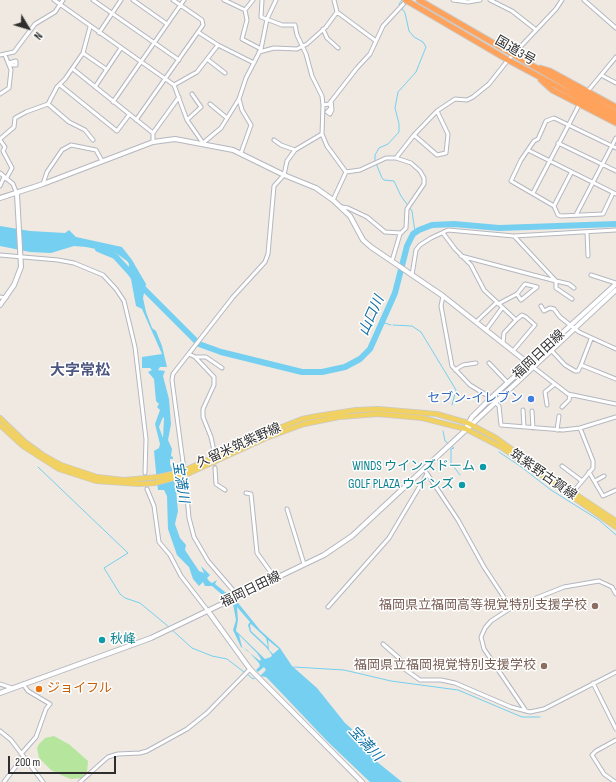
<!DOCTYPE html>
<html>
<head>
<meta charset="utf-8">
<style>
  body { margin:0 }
  #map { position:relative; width:616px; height:782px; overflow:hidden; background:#efe9e1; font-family:"Sofia Sans Condensed",sans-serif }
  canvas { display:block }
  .north { position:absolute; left:8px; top:8px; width:40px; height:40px; -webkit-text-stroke:3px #fff; paint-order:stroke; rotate:128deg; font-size:11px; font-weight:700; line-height:16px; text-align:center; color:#2e2e2e }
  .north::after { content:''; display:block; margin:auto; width:14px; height:18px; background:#2e2e2e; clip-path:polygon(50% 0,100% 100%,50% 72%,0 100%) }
  .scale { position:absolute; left:8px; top:756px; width:108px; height:18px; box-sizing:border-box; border:2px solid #2e2e2e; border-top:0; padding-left:5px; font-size:12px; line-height:14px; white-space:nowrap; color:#2e2e2e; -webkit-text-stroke:3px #fff; paint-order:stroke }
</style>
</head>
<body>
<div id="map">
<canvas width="616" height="782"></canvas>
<div class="north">N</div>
<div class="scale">200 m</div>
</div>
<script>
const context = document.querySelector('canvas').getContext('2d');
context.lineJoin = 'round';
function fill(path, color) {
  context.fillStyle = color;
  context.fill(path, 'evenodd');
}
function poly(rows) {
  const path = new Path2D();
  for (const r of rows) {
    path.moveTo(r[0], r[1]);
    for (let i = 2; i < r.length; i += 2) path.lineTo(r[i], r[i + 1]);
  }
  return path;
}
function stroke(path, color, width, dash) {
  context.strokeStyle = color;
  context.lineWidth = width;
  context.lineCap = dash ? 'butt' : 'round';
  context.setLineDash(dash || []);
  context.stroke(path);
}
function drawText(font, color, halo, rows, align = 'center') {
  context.font = font + ' "Sofia Sans Condensed","Noto Sans JP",sans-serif';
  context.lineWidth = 3;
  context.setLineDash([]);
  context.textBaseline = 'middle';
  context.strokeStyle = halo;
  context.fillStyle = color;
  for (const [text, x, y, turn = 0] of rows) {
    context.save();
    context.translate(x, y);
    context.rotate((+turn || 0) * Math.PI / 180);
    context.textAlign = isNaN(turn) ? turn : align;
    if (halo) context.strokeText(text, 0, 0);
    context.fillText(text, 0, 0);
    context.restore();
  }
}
fill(poly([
  [54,736,70,745,88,761,87,773,83,778,71,779,61,775,51,770,39,758,37,748,39,744,45,738]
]), '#b6e59e');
fill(poly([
  [0,226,30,231,65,233,69,230,76,237,122,247,132,260,146,284,143,298,146,312,152,328,156,331,162,346,167,367,160,367,158,370,165,371,163,376,169,399,171,424,168,440,172,449,171,456,173,457,173,459,170,459,170,464,172,469,176,491,178,511,175,524,180,538,186,545,185,550,199,571,204,573,201,566,210,575,207,578,209,581,212,583,217,580,215,584,225,592,230,593,260,630,280,648,292,666,317,688,345,723,360,736,376,761,402,782,370,782,328,742,272,683,266,677,260,676,266,670,264,667,258,672,256,670,260,666,259,663,247,650,241,647,233,630,236,620,233,604,212,586,205,586,203,582,199,586,193,579,189,567,177,555,168,529,167,496,164,490,158,490,156,472,154,451,159,448,160,444,155,424,160,410,157,407,159,404,156,401,154,379,148,372,152,370,150,368,142,368,142,357,162,354,142,309,136,306,131,279,128,274,129,264,127,261,116,253,86,247,74,246,51,253,30,252,0,246],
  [163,417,164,418,163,438,159,427],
  [237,607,250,622,248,625,250,632,266,647,272,655,271,657,265,659,236,631,238,620],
  [251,624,266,638,268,647,251,631,250,625],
  [239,635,257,653,261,659,260,661,242,647],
  [268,640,279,649,273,654,269,650]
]), '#75cff0');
stroke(poly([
  [402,0,399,4,405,13,409,31,414,37,423,42,426,47,416,72,398,92,395,108,399,124,399,132,388,144,379,148,375,155,375,161,382,178,384,180,394,181,401,196,412,211,415,232],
  [381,322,391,325],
  [393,325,412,326,421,332,456,390,452,405],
  [443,431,445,441,449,444],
  [451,446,454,448,451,449,451,463,460,475],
  [499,452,520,466,551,490,599,520,616,535],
  [38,467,128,553,104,568,120,594,125,598,140,603,169,627],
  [171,629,192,648,212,656,227,659,244,672],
  [294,667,344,670,391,681,458,690,522,717,540,717],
  [247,674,253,679,255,678]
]), '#75cff0', 1);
stroke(poly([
  [98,249,115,256,134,277],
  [139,284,199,344,221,352,302,372,322,372,345,367,360,359,370,349,395,293,407,246,413,234,419,230,432,225,454,224,499,228,616,224]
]), '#75cff0', 6);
stroke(poly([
  [214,451,215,468],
  [145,473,147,489]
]), '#c8c4bd', 3, [3, 1.5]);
const street = poly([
  [54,0,174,85,187,120,203,143,221,128,239,99,246,78,261,49,267,19,276,0],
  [93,0,179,60],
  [133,0,167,24],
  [224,0,245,10,253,0],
  [262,0,261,17,282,25,295,25,297,35,306,54,312,76,322,96,323,105,322,134,327,146,346,172],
  [334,0,337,12,376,41],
  [453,0,468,2,480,0],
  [490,0,512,11,535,29],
  [584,0,616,28],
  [245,10,247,20,242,39,261,49],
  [323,29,327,38,338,48],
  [198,32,218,45,254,63],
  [99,33,121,0],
  [259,52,274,48,297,49,307,44,326,27,337,12],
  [83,53,106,69],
  [0,55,14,52,35,24,55,12,63,0],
  [207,59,225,73],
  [8,63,16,61,16,65,9,65],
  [73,69,153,133,153,142],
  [601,75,616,83],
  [60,85,117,131,129,115],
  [174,85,197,72,218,45],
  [95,87,121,48],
  [587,92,616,57],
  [0,94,9,88,11,70,5,55],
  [239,99,242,110,251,125,241,153],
  [113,102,184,0],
  [330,103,331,108,327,112,330,114,332,110,331,101],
  [48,104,69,122,85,130,93,140],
  [210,104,227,118],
  [323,105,329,104,357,68,370,54,383,26,407,0],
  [136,120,203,25,202,20,173,0],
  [187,120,201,107,192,94],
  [153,133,179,97],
  [414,135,437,155,446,153,448,134,437,111],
  [0,139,14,127,15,118,26,112,48,104,57,87,65,79,83,53,90,27],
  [0,140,5,147,3,151,12,168,6,179],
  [274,140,281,145,295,150],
  [558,143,616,171],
  [528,150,616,194],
  [396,158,414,135,437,111,455,99,467,100,473,97,489,84,508,60,556,9,562,0],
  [346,172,360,170,386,158,396,158,411,163,420,171,424,178,424,184,407,209,406,228,400,234,392,261],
  [0,173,13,184,17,194],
  [43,184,47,172,62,150,71,145,96,150,102,161],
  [0,186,4,177],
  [533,193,579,105],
  [613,193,603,214,561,216,558,215,554,206,511,181,521,160,534,141,538,139,546,121,554,118,616,148],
  [333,200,346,172],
  [554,206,571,173],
  [342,207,348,208,367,217,385,232,401,233],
  [576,215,616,138],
  [587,232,588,256],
  [443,233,455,249,471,265,484,290,516,320,504,333,503,343],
  [0,255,58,260,74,263,103,275,116,289,124,301,135,347,146,439,145,473],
  [461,256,556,281,514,236],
  [412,275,416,250,420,245,431,238,448,230,514,236,616,230],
  [591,275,616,283],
  [443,296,441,306,452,366,470,385,488,396,499,406,501,425,563,430,580,428,616,417],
  [0,297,6,298],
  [572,299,556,288,556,281,569,284,574,288],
  [498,304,517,294,525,284,537,287,521,300,517,294],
  [541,306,544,311,550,308,554,309,560,317,579,332,616,349],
  [476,322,496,303],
  [486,330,502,308],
  [551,350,565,365,575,371,578,371,581,365,591,339],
  [513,351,535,325,526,317,522,315,516,320],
  [189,354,195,357,206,357,222,368],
  [195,357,214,377,214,385,203,409,203,417,211,437,214,451],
  [489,363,508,383],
  [581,365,616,379],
  [533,367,568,394,616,404],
  [455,370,463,365,476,363],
  [547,405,545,392,555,384],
  [562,407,569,400,570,395],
  [523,410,524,427],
  [532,411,533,428],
  [557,430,559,416],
  [562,466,582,481],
  [215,468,216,484,225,490],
  [184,470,172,380,173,374,233,297,265,262,268,254,274,186,284,175,287,161,295,150,322,134],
  [426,472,458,520,484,567,511,608],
  [589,472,603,496,616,490],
  [185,475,189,518,194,537,208,561,238,596],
  [595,481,604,476],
  [147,489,154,506,159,542,170,555,181,576,208,611],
  [573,492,593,468,593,461,580,428],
  [246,493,251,494,257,553,275,578],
  [287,509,304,564],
  [328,607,389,538,427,474],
  [383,644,399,658,406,670,420,680,441,680,455,683,511,707,530,712,544,709,616,672],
  [593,683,616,729],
  [0,684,12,688],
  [526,711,484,649,481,637,485,628,491,621,511,608,564,587,599,581,612,587,616,594],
  [0,731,11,740,43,782],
  [21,754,36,737,46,709,50,704,28,691,23,684],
  [4,782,23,757],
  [80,782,108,757,118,754,140,753,147,751,187,729,207,713,250,669],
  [615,782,604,774,592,755,596,751,616,740]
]);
const secondary = poly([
  [0,198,43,184,153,142,175,139,233,150,284,175,316,188,333,200,350,216,363,240,371,247,443,296,533,367],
  [0,305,14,285,21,267,17,194],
  [467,425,472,417,491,398,616,284],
  [208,611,250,669,362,782],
  [0,693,151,638,324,555,352,536,616,290]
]);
const primary = poly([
  [0,418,25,442,43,455,61,465,97,477,124,480,158,477,181,472,264,434,302,419,317,416,356,410,378,409,437,414,468,423,496,438,554,480,616,521],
  [0,425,23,446,59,469,96,481,139,484,155,483,185,475,266,438,304,424,339,417,378,414,422,418,466,429,501,447,616,527]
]);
const highway = poly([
  [419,0,578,92,616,113],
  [409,2,508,60,616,118],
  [540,68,550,71,616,107],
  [541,80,552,90,616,123]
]);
stroke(street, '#b4b7c1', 5);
stroke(secondary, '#b4b7c1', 6);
stroke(primary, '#c9c9c9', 6);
stroke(highway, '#c9c9c9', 7);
stroke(street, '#fff', 3);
stroke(secondary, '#fff', 4);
stroke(primary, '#f2d163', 4.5);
stroke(highway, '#ffa35c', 5);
const highwayBridge = poly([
  [405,0,409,2]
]);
stroke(highwayBridge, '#c9c9c9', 7, []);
stroke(highwayBridge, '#ffa35c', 5);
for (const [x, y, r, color] of [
  [531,399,4,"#3f7fe0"],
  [483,467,4,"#0f9aa8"],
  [462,485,4,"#0f9aa8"],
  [595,606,4,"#8d6e63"],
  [102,640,4,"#0f9aa8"],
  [544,666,4,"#8d6e63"],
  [39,689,4,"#e8710a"]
]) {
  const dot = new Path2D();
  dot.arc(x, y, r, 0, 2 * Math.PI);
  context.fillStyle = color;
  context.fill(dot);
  stroke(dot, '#fff', 1.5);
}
drawText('13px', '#2e2e2e', '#fff', [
  ["国道3号",515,51,30],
  ["福岡日田線",539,355,-43],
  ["久留米筑紫野線",239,446,-24],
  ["筑紫野古賀線",543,475,35],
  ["福岡日田線",251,590,-26]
]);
drawText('13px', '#366cbe', '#fff', [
  ["セブン-イレブン",523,399]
], 'right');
drawText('13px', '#0d838f', '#fff', [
  ["WINDS ウインズドーム",475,467],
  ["GOLF PLAZA ウインズ",454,485],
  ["秋峰",110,640,"left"]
], 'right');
drawText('13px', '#785e54', '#fff', [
  ["福岡県立福岡高等視覚特別支援学校",587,606],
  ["福岡県立福岡視覚特別支援学校",536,666]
], 'right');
drawText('13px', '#c56008', '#fff', [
  ["ジョイフル",47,689]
], 'left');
drawText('italic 14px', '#0d6fa3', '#fff', [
  ["山口川",372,316,-66],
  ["宝満川",180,482,81],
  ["宝満川",365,744,47]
]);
drawText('bold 15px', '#4d5680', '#fff', [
  ["大字常松",80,371]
]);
</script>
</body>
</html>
